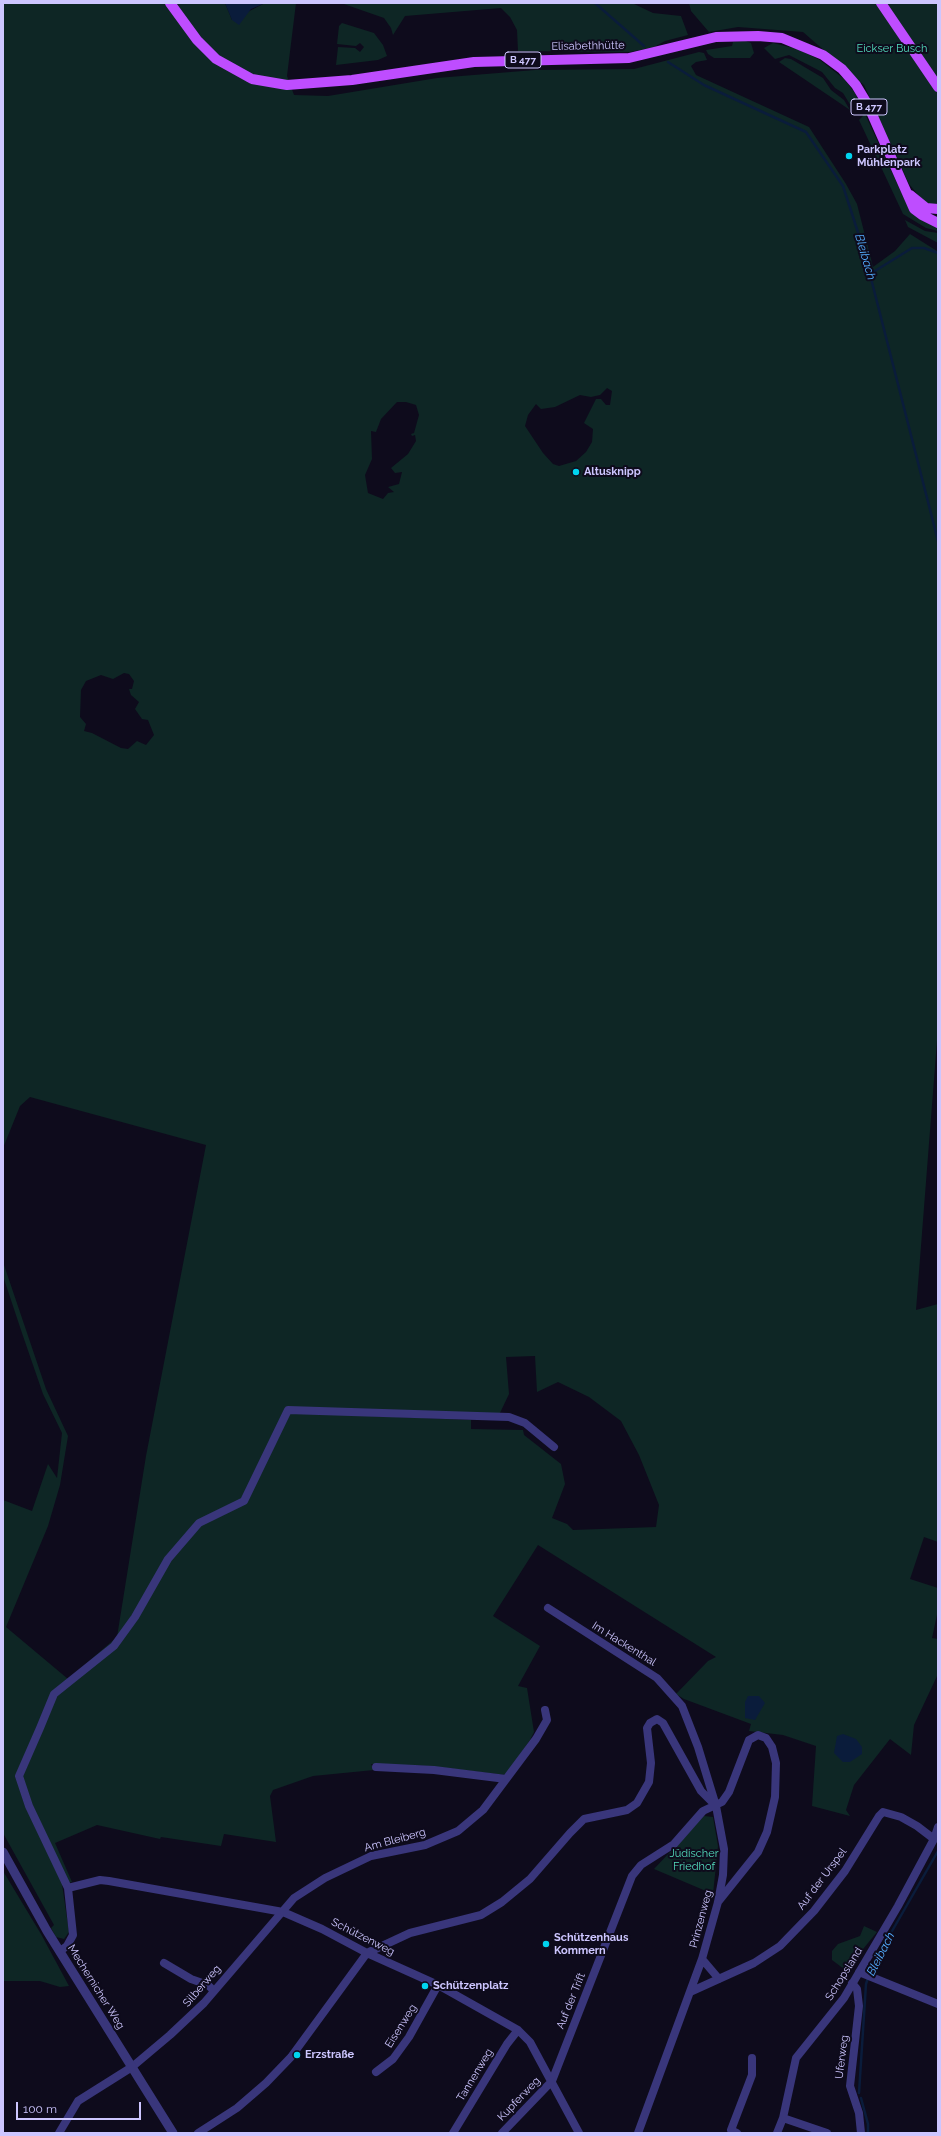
<!DOCTYPE html>
<html>
<head>
<meta charset="utf-8">
<style>
  body { margin:0 }
  #map { position:relative; width:941px; height:2136px; overflow:hidden; background:#0e0b1c; font-family:Raleway,sans-serif }
  canvas { display:block }
  .frame { position:absolute; inset:0; border:4px solid #cdc6ff; pointer-events:none }
  .scale { position:absolute; left:16px; top:2102px; width:125px; height:18px; box-sizing:border-box; border:2px solid #cdc6ff; border-top:0; padding-left:5px; font-size:12px; line-height:14px; white-space:nowrap; color:#cdc6ff; -webkit-text-stroke:3px #0e0b1c; paint-order:stroke }
</style>
</head>
<body>
<div id="map">
<canvas width="941" height="2136"></canvas>
<div class="frame"></div>
<div class="scale">100 m</div>
</div>
<script>
const context = document.querySelector('canvas').getContext('2d');
context.lineJoin = 'round';
function fill(path, color) {
  context.fillStyle = color;
  context.fill(path, 'evenodd');
}
function poly(rows) {
  const path = new Path2D();
  for (const r of rows) {
    path.moveTo(r[0], r[1]);
    for (let i = 2; i < r.length; i += 2) path.lineTo(r[i], r[i + 1]);
  }
  return path;
}
function stroke(path, color, width, dash) {
  context.strokeStyle = color;
  context.lineWidth = width;
  context.lineCap = dash ? 'butt' : 'round';
  context.setLineDash(dash || []);
  context.stroke(path);
}
function drawText(font, color, halo, rows, align = 'center') {
  context.font = font + ' Raleway,sans-serif';
  context.lineWidth = 4;
  context.setLineDash([]);
  context.textBaseline = 'middle';
  context.strokeStyle = halo;
  context.fillStyle = color;
  for (const [text, x, y, turn = 0] of rows) {
    context.save();
    context.translate(x, y);
    context.rotate((+turn || 0) * Math.PI / 180);
    context.textAlign = isNaN(turn) ? turn : align;
    if (halo) context.strokeText(text, 0, 0);
    context.fillText(text, 0, 0);
    context.restore();
  }
}
fill(poly([
  [3,3,225,3,232,20,265,3,296,3,287,76,294,95,328,96,437,78,535,70,634,69,699,52,704,53,707,60,696,62,691,66,696,75,809,127,846,184,857,204,873,267,895,251,910,234,937,251,938,1028,916,1310,938,1304,938,1542,924,1537,910,1579,938,1588,938,1610,932,1638,938,1639,938,1674,914,1725,911,1755,890,1739,854,1785,846,1810,850,1816,812,1806,816,1746,783,1735,749,1731,751,1724,684,1699,676,1694,708,1661,716,1657,538,1545,493,1616,540,1646,518,1686,527,1688,534,1732,530,1740,506,1775,428,1766,371,1764,374,1770,313,1776,273,1790,270,1796,276,1842,224,1834,221,1846,161,1837,160,1839,97,1825,55,1843,72,1882,62,1884,69,1932,64,1939,56,1937,51,1928,54,1925,3,1833,3,1500,32,1511,48,1464,57,1478,62,1433,43,1394,23,1336,3,1276,3,1262,46,1389,68,1436,60,1485,48,1526,6,1627,68,1679,117,1637,146,1456,206,1145,30,1097,20,1106,3,1148],
  [607,388,612,391,610,405,606,405,601,399,596,399,584,423,593,429,592,442,586,452,576,461,559,466,553,464,543,453,525,426,528,415,536,404,541,409,555,407,580,395,591,397,600,395],
  [397,402,406,402,416,405,419,415,414,433,411,434,412,436,415,435,416,441,408,454,391,468,395,473,402,472,399,484,388,487,394,492,388,493,383,499,368,493,365,475,372,459,371,431,376,432,381,419],
  [124,673,129,674,134,681,132,689,129,689,131,695,139,702,135,709,142,719,148,720,154,735,146,745,137,741,128,749,121,748,92,733,84,731,86,724,80,717,81,690,86,681,101,675,113,679],
  [535,1356,537,1392,558,1382,589,1397,621,1421,639,1455,659,1505,656,1527,573,1530,567,1524,552,1518,565,1484,561,1464,524,1435,523,1430,471,1429,471,1420,323,1414,499,1415,509,1394,506,1357],
  [341,3,632,3,653,13,681,16,688,35,665,41,654,47,630,52,518,51,517,30,510,17,501,8,405,16,393,35,391,28,384,18],
  [689,3,938,3,938,205,925,203,909,184,864,85,803,32,738,27,709,32,691,11],
  [342,23,374,33,383,45,387,56,378,60,336,65,338,47,355,48,360,52,364,47,360,43,356,46,337,44,339,26],
  [746,41,751,43,754,53,750,58,714,58,708,54,706,50,732,46,733,42],
  [773,43,797,49,820,60,844,79,855,93,865,114,907,205,938,226,938,231,926,228,903,214,859,120,863,116,859,109,854,111,843,93,835,88,822,72,789,55,775,59,764,48],
  [785,58,791,59,823,78,831,90,844,100,850,110,779,62],
  [905,220,925,231,938,233,938,243,908,227],
  [704,1816,713,1817,718,1846,713,1894,654,1869],
  [3,1871,41,1934,69,1986,60,1987,40,1981,3,1981],
  [864,1926,877,1932,850,1965,848,1972,832,1960,832,1951,838,1944,860,1936],
  [72,1953,80,1953,81,1972,73,1959]
]), '#0e2625');
fill(poly([
  [225,3,265,3,251,9,239,25,232,20],
  [748,1696,759,1696,765,1703,755,1720,745,1718,745,1702],
  [843,1734,856,1739,862,1747,862,1754,850,1762,843,1762,834,1753,837,1736]
]), '#0a1c3b');
stroke(poly([
  [595,3,644,46],
  [668,62,704,85,806,132,843,186,864,251,938,541],
  [870,274,912,248,924,248,938,253],
  [859,2093,866,1984,872,1966,938,1851],
  [861,2098,868,2124,868,2133]
]), '#0a1c3b', 2.5);
stroke(poly([
  [548,1608,657,1678,682,1706,698,1747,716,1806,724,1849,723,1875,718,1902,702,1959,638,2133],
  [376,1767,434,1770,506,1779],
  [68,1888,100,1880,109,1881,283,1912,322,1929,367,1953,438,1985,518,2030,530,2042,579,2133],
  [60,1951,67,1946,73,1935,68,1888,29,1806,19,1776,40,1728,54,1694,114,1646,135,1617,168,1559,199,1523,244,1501,288,1410,509,1417,525,1423,554,1447],
  [702,1959,719,1979],
  [164,1963,191,1979,208,1985,213,1990],
  [859,1972,938,2004],
  [852,1983,857,1989,859,2006,850,2086,859,2113,861,2133],
  [690,1992,754,1963,780,1946,814,1911,845,1871,879,1816,883,1812,901,1817,917,1826,934,1839],
  [376,2072,393,2059,409,2037,438,1985],
  [783,2118,827,2133],
  [59,2133,78,2101,132,2067,170,2035,204,2003,294,1898,325,1878,371,1856,425,1845,458,1831,483,1810,536,1739,547,1720,545,1710],
  [198,2133,237,2108,266,2083,291,2057,367,1953,410,1933,481,1915,502,1902,530,1879,570,1833,584,1819,627,1810,637,1803,649,1782,651,1763,647,1728,650,1723,657,1719,663,1723,701,1791,716,1806],
  [453,2133,507,2044,518,2030],
  [502,2133,552,2081,632,1876,641,1865,674,1844,703,1811,722,1802,729,1792,749,1740,758,1735,766,1738,772,1747,776,1763,775,1797,767,1832,758,1852,718,1902],
  [737,2133,731,2130,752,2075,752,2058],
  [777,2133,783,2118,796,2058,844,1998,898,1906,934,1839,938,1827]
]), '#39367b', 8);
stroke(poly([
  [3,1852,47,1931,173,2133]
]), '#39367b', 9);
stroke(poly([
  [170,3,197,40,216,59,252,79,287,85,352,80,474,62,629,58,716,37,758,36,782,38,823,55,842,69,856,85,868,105,914,209,922,215,938,223],
  [881,3,938,87],
  [910,195,926,208,938,209]
]), '#be4dff', 10);
for (const [x, y, r, color] of [
  [849,156,4,"#00d5f0"],
  [576,472,4,"#00d5f0"],
  [546,1944,4,"#00d5f0"],
  [425,1986,4,"#00d5f0"],
  [297,2055,4,"#00d5f0"]
]) {
  const dot = new Path2D();
  dot.arc(x, y, r, 0, 2 * Math.PI);
  context.fillStyle = color;
  context.fill(dot);
  stroke(dot, '#0e0b1c', 1.5);
}
for (const [x, y, w] of [
  [523,60,36],
  [869,107,36]
]) {
  const box = new Path2D();
  box.roundRect(x - w / 2, y - 8, w, 16, 3);
  context.fillStyle = '#0e0b1c';
  context.fill(box);
  stroke(box, '#cdc6ff', 1);
}
drawText('bold 10px', '#cdc6ff', null, [
  ["B 477",523,60],
  ["B 477",869,107]
]);
drawText('11px', '#cdc6ff', '#0e0b1c', [
  ["Elisabethhütte",588,46,-1],
  ["Im Hackenthal",624,1644,32],
  ["Am Bleiberg",395,1840,-15],
  ["Auf der Urspel",822,1879,-53],
  ["Prinzenweg",701,1919,-75],
  ["Schützenweg",363,1937,27],
  ["Schopsland",844,1974,-58],
  ["Silberweg",202,1986,-49],
  ["Mechernicher Weg",96,1987,58],
  ["Auf der Trift",571,2001,-68],
  ["Eisenweg",401,2026,-58],
  ["Uferweg",842,2057,-83],
  ["Tannenweg",475,2075,-59],
  ["Kupferweg",519,2099,-46]
]);
drawText('11px', '#53ddbd', '#0e0b1c', [
  ["Eickser Busch",892,49],
  ["Jüdischer",694,1854],
  ["Friedhof",694,1867]
]);
drawText('bold 11px', '#cdc6ff', '#0e0b1c', [
  ["Parkplatz",857,150],
  ["Mühlenpark",857,163],
  ["Altusknipp",584,472],
  ["Schützenhaus",554,1938],
  ["Kommern",554,1951],
  ["Schützenplatz",433,1986],
  ["Erzstraße",305,2055]
], 'left');
drawText('italic 12px', '#54adff', '#0e0b1c', [
  ["Bleibach",865,257,74],
  ["Bleibach",881,1954,-63]
]);
</script>
</body>
</html>
